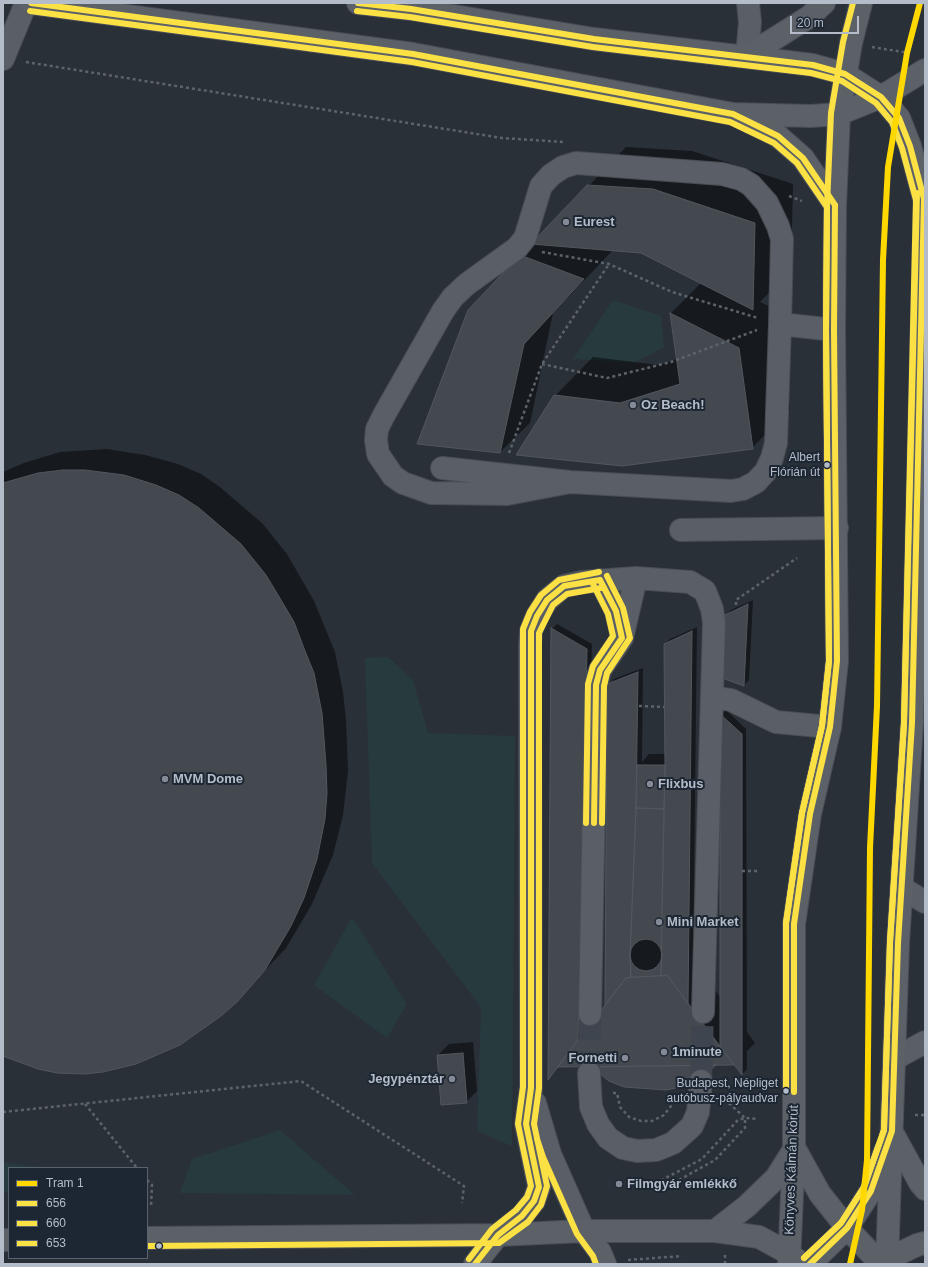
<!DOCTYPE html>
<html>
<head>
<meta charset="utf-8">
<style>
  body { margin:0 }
  #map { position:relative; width:928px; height:1267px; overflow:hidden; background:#2a3038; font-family:Helvetica,sans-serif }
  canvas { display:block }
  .frame { position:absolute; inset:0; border:4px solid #b4bcc9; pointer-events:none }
  .legend { position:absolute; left:8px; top:1167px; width:140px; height:92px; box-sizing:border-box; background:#1d2633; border:1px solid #59626f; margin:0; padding:5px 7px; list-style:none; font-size:12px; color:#b4bcc9 }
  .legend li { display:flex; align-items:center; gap:8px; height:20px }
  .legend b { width:20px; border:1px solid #59626f }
  .scale { position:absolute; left:790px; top:16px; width:69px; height:18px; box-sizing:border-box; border:2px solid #b4bcc9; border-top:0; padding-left:5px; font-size:12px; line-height:14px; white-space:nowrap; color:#b4bcc9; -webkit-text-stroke:3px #1d2633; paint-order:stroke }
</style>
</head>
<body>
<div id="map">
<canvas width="928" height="1267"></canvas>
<div class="frame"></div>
<ul class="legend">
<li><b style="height:5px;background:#ffd800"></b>Tram 1</li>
<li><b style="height:5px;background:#fbe143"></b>656</li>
<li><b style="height:5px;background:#fbe143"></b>660</li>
<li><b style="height:5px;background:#fbe143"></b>653</li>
</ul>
<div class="scale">20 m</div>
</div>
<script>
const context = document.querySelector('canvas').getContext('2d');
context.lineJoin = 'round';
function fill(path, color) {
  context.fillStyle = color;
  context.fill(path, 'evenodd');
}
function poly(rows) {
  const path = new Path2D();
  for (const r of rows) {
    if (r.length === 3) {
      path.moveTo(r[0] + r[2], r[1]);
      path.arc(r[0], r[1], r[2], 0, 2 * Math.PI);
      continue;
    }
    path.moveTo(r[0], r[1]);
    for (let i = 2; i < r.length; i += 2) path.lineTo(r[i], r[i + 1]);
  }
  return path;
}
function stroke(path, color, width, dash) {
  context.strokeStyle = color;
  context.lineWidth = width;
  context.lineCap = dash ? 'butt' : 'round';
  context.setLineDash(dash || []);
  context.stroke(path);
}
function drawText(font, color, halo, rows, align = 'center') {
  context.font = font + ' Helvetica,sans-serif';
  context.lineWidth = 4;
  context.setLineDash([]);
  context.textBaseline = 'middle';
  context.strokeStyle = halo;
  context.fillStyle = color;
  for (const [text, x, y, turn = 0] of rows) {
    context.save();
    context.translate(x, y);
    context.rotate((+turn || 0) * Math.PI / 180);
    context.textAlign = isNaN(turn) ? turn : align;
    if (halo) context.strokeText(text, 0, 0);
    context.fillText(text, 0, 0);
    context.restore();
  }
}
fill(poly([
  [613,300,661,316,664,347,634,363,573,359],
  [388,657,413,680,428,733,515,736,512,1146,477,1131,481,1007,372,863,365,658],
  [352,917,407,1004,387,1038,314,985],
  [280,1130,355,1195,180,1193,192,1159],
  [3,1162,48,1168,9,1168,9,1192,3,1192]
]), '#273a3e');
fill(poly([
  [626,147,692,151,793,184,791,270,760,302,777,310,790,409,752,448,555,396,593,357,659,365,677,359,671,313,702,282,642,252,613,250,553,313,530,423,500,452,469,311],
  [107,449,145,455,178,464,201,474,220,487,262,523,287,554,314,601,335,652,343,692,346,720,348,771,343,815,333,855,312,904,286,948,237,1000,3,1053,3,472,24,463,60,452],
  [753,600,749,680,744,685,726,615,731,610],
  [557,624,592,644,583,1035,609,1001,608,685,614,679,643,668,642,762,649,754,665,754,665,644,670,639,697,627,693,961,721,998,721,714,726,710,746,729,747,1032,755,1043,747,1051,747,1069,742,1074,734,1064,716,1064,685,1085,593,1067,558,1066,552,629],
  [473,1042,477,1091,466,1102,438,1055,449,1044]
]), '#0007');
const building = poly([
  [587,185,653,189,755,223,753,310,641,253,531,244,587,185],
  [520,255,584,279,524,344,500,453,417,444,468,310,520,255],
  [670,313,739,348,753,449,622,466,516,455,554,395,620,403,680,384,670,313],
  [63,470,85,470,124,475,156,485,179,495,199,508,241,544,266,575,281,600,294,622,305,651,314,673,322,713,326,765,327,793,325,819,317,859,304,898,291,926,265,970,238,1001,221,1016,180,1045,136,1064,103,1072,84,1074,57,1073,38,1069,3,1056,3,483,38,473,63,470],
  [748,604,744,686,722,678,725,615,748,604],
  [551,628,587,649,578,1040,548,1080,551,628],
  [692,631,688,1004,667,975,661,976,665,765,664,644,692,631],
  [638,672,636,808,630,957,631,977,626,978,605,1005,607,684,638,672],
  [720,714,742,734,742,1075,720,1046,720,714],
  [637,765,665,765,664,809,636,808,637,765],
  [636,808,664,809,661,949,662,955,661,976,631,977,630,957,636,808],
  [646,955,16],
  [667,975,734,1065,557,1067,626,978,667,975],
  [463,1053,467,1103,441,1105,437,1055,463,1053],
  [716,1065,702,1077,685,1086,666,1090,624,1087,609,1081,592,1067,716,1065]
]);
fill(building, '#444950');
stroke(building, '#52575f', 1);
stroke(poly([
  [589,1073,590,1014],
  [701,1081,703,1012]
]), '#3f454e', 22, [22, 11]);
const minor = poly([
  [747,56,750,22,748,3],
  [3,59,26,3],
  [442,468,570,482,731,491,743,489,756,482,766,471,772,458,776,443,780,324,834,330],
  [570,482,507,494,431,493,403,483,393,476,378,454,376,440,377,429,384,415,443,311,453,297,467,284,517,248,525,238,541,186,551,175,563,167,576,163,722,174,741,179,751,185,767,203,778,226,782,239,780,324],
  [681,530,837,528],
  [600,580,616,611,622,637],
  [712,697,731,700,776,722,830,727],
  [902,888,925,902],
  [590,1014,596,685,600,670,622,638,636,578],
  [894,1059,925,1042],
  [589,1073,591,1107,598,1124,608,1138,623,1148,637,1151,656,1150,673,1143,692,1126,698,1112,701,1081],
  [535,1103,550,1154,584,1231],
  [498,1235,522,1216,534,1201,539,1187,526,1124,531,1088,530,645,531,631,537,616,547,600,564,586,582,582,636,578,690,582,705,591,712,609,714,623,703,1012]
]);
const major = poly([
  [31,3,413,54,733,114,811,116,839,114,881,97,925,70],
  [358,3,411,9,594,39,813,65,845,74,881,97,899,118,910,146,924,199],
  [747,56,809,17,824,3],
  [740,117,778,136,803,158,835,205],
  [892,1132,920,1183,925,1189],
  [795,1149,820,1194,847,1228,881,1264],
  [584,1231,600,1252,605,1264],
  [715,1231,747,1206,776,1178,793,1151],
  [147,1238,498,1235,584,1231,715,1231,759,1237,790,1254,799,1262],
  [3,1240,9,1240],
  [475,1264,498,1235],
  [789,1264,794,1148,794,924,810,814,830,727,837,661,834,330,835,205,839,114,851,43,861,3],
  [810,1264,847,1228,871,1191,885,1151],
  [877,1264,917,1245,925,1243],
  [887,1264,898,943,912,723,925,193]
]);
stroke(minor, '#484c53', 24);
stroke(major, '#484c55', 24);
stroke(poly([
  [872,47,909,53],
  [26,62,502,138,563,142],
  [789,196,802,201],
  [542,252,609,264,672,292,758,318],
  [542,364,607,378,671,362,757,330],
  [509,453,542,364,609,264],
  [736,605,736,600,797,558],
  [639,706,664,707],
  [742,871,757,871],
  [613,1093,617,1093,620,1107,629,1117,641,1121,652,1121,664,1115,671,1106,675,1094],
  [85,1104,137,1168],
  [3,1112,301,1081,464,1186,462,1203],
  [915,1115,925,1115],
  [147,1180,152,1185,151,1207],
  [679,1180,715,1160,745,1128,745,1118,730,1104,721,1101],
  [655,1190,658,1182,702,1159,738,1120,745,1118,757,1119],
  [725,1255,725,1264],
  [628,1260,682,1256]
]), '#5d636a', 2.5, [3, 3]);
stroke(minor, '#5a5e66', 22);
stroke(major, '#5c6168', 22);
stroke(poly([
  [31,3,413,54,733,114,778,136,803,158,835,205],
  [358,3,411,9,594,39,813,65,845,74,881,97,899,118,910,146,924,199,912,723,898,943,892,1131,871,1191,847,1228,810,1264],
  [594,823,596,685,600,670,622,638,616,611,600,580],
  [794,1092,794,924,810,814,830,727,837,661,834,330,835,205],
  [475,1264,498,1235,522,1216,534,1201,539,1187,526,1124,531,1088,531,631,537,616,547,600,564,586,600,580]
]), '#fbe143', 6);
stroke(poly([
  [30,11,412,62,730,122,774,143,797,163,827,207,826,330,829,661,822,726,802,813,786,923,786,1092],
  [357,11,410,17,593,47,811,73,842,81,876,103,892,122,902,148,916,200,904,723,890,942,884,1130,864,1187,841,1223,804,1258],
  [602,823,604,686,607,673,630,638,623,608,607,576],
  [537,1139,543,1157,577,1234,593,1256,596,1264],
  [147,1246,499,1243,528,1222,541,1205,547,1186,534,1124,539,1088,539,633,553,605,567,594,601,588]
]), '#fbe143', 6);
stroke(poly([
  [586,823,588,684,593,666,613,636,608,614,593,584],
  [786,1092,786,923,802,813,822,726,829,661,826,330,827,205,831,113,843,42,853,3],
  [804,1258,841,1223,864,1187,884,1130,890,942,904,723,917,193],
  [469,1259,492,1229,516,1210,527,1197,531,1186,518,1124,523,1087,523,629,530,612,541,595,559,580,599,572]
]), '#fbe143', 6);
stroke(poly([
  [850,1264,862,1210,867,1160,870,848,877,706,883,260,888,167,907,53,920,3]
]), '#ffd800', 6);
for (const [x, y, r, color] of [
  [566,222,4,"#848b96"],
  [633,405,4,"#848b96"],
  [827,465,3.5,"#b4bcc9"],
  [165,779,4,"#848b96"],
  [650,784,4,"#848b96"],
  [659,922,4,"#848b96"],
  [664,1052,4,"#848b96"],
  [625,1058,4,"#848b96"],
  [452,1079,4,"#848b96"],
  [786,1091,3.5,"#b4bcc9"],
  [619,1184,4,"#848b96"],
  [159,1246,3.5,"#b4bcc9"]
]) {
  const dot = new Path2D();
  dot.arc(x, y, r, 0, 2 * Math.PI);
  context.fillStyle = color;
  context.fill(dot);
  stroke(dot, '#1d2633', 1.5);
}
drawText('12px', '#b4bcc9', '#1d2633', [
  ["Albert",820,458],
  ["Flórián út",820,473],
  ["Budapest, Népliget",778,1084],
  ["autóbusz-pályaudvar",778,1099]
], 'right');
drawText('bold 13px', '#b4bcc9', '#1d2633', [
  ["Eurest",574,222],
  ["Oz Beach!",641,405],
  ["MVM Dome",173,779],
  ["Flixbus",658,784],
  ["Mini Market",667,922],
  ["1minute",672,1052],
  ["Fornetti",617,1058,"right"],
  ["Jegypénztár",444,1079,"right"],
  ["Filmgyár emlékkő",627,1184]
], 'left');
drawText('13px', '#b4bcc9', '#1d2633', [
  ["Könyves Kálmán körút",792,1170,-88]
]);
</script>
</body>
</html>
